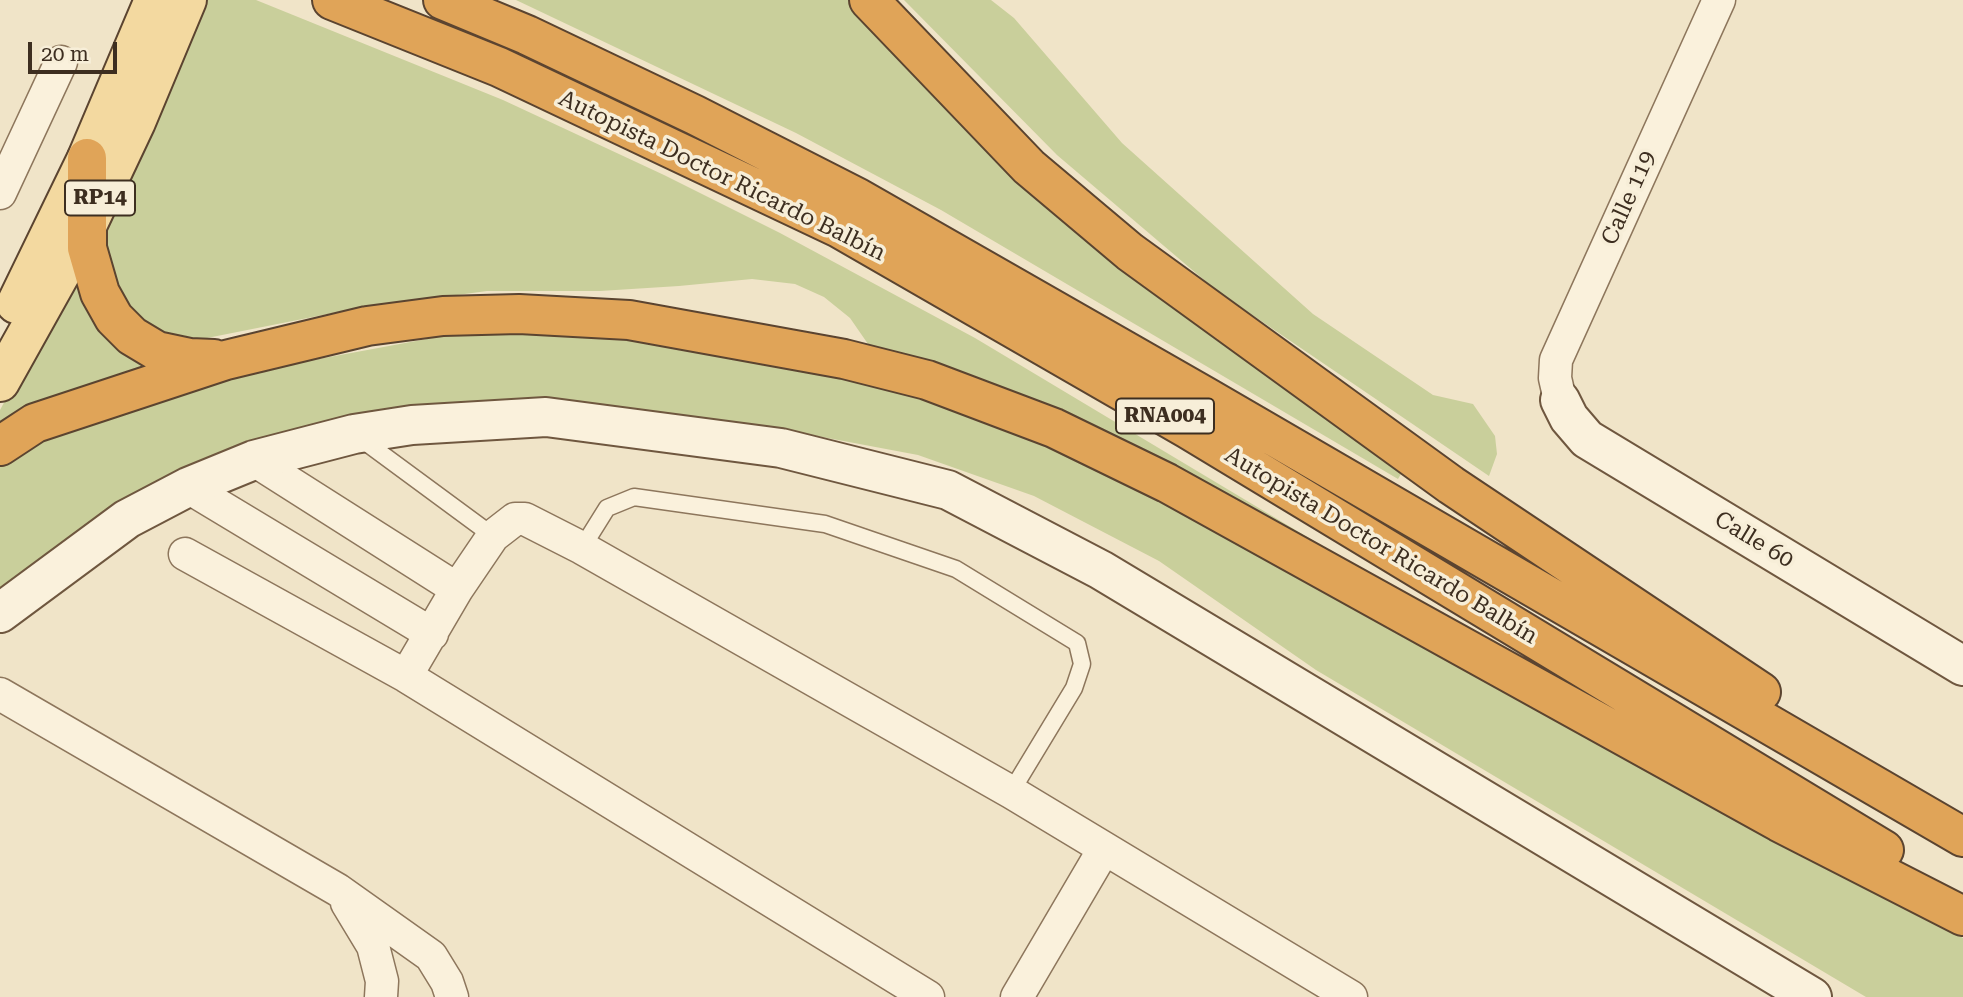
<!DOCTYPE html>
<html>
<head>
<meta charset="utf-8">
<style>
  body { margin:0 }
  #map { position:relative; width:1963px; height:997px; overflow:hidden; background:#f0e4c8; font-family:"Roboto Serif",serif }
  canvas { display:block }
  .scale { position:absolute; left:28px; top:42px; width:89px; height:32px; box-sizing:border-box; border:4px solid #3d2e20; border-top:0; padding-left:9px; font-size:21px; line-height:24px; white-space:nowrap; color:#3d2e20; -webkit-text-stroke:5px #f7eed8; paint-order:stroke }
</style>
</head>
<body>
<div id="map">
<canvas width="1963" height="997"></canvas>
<div class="scale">20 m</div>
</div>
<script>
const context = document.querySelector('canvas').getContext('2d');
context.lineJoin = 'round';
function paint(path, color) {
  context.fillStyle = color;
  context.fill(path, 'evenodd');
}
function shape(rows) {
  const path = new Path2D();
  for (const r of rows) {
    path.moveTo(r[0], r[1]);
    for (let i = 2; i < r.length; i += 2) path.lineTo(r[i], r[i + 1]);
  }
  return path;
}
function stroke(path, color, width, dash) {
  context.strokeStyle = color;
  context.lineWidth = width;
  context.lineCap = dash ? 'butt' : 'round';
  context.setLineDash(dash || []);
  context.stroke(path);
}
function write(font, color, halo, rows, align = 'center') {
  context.font = font + ' "Roboto Serif",serif';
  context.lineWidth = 7;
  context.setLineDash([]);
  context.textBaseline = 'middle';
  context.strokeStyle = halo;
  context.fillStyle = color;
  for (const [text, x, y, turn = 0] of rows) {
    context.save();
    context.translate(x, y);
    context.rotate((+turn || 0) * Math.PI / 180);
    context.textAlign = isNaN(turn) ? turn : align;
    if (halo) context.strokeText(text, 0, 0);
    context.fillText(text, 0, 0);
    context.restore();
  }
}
const green = shape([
  [207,0,256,0,503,100,664,175,780,233,975,338,1344,559,1343,563,924,367,868,344,850,318,824,297,795,284,752,279,679,286,600,291,487,291,353,309,202,339,168,337,121,308,103,253,108,210],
  [516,0,850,0,1145,284,1203,329,1404,469,1398,479,941,210,796,133],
  [904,0,991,0,1014,18,1122,143,1313,314,1433,395,1473,404,1495,436,1497,454,1489,476,1217,291,1057,155],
  [74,273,82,303,93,323,110,341,151,369,0,425,0,410],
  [542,332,661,342,882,384,1056,443,1703,800,1963,938,1963,997,1866,997,1316,670,1159,561,1034,496,918,455,785,430,643,410,535,402,402,410,0,591,0,464,40,437,195,388,297,363,443,336]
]);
const lane = shape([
  [360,438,493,536],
  [582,548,607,508,634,497,825,524,956,569,1077,643,1082,664,1074,688,1011,792]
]);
const street = shape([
  [0,193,61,62],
  [1560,400,1555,378,1556,360,1719,0],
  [254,460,457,589],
  [188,487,432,634],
  [185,554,406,676,928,997],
  [406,676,457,589,493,536,515,519,525,519,582,548,1011,792,1351,997],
  [0,694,338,890,431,956,447,982,452,997],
  [347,903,373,946,382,981,381,997],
  [1017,997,1104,849]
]);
const secondary = shape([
  [1560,400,1569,418,1587,439,1963,666],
  [0,613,127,519,188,487,254,460,354,434,412,425,546,417,781,448,948,490,1101,570,1812,997]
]);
const primary = shape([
  [16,304,87,158,154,0],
  [0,382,86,228,136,122,187,0]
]);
const highway = shape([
  [332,0,499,67,839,228,1188,429,1884,850],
  [443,0,527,35,695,115,858,198,1206,397,1963,837],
  [869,0,1029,167,1130,252,1451,485,1761,692],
  [87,158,87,248,100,293,114,318,132,336,157,351,190,358,214,359],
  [0,446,35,423,226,360,367,326,443,316,519,314,629,320,844,359,927,380,1054,428,1167,483,1779,822,1963,916]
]);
const shields = [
  [100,198,70],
  [1165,416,98]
];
const shieldNames = [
  ["RP14",100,198],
  ["RNA004",1165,416]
];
const streetNames = [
  ["Autopista Doctor Ricardo Balbín",722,176,26],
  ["Calle 119",1629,198,-66],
  ["Calle 60",1754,540,31],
  ["Autopista Doctor Ricardo Balbín",1381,546,31]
];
paint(green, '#c9cf9b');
stroke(lane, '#8d765c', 19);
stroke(street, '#8d765c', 35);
stroke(secondary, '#6f573f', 42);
stroke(primary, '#5b4430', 42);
stroke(highway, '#5b4430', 42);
stroke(lane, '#faf1dc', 16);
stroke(street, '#faf1dc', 32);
stroke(secondary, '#faf1dc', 38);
stroke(primary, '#f3d9a0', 38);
stroke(highway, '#e0a458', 38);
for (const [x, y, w] of shields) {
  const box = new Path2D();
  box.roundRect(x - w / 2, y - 17.5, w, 35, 5);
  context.fillStyle = '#f7eed8';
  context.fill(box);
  stroke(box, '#3d2e20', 2);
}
write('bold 21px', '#3d2e20', null, shieldNames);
write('23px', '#3d2e20', '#f7eed8', streetNames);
</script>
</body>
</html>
